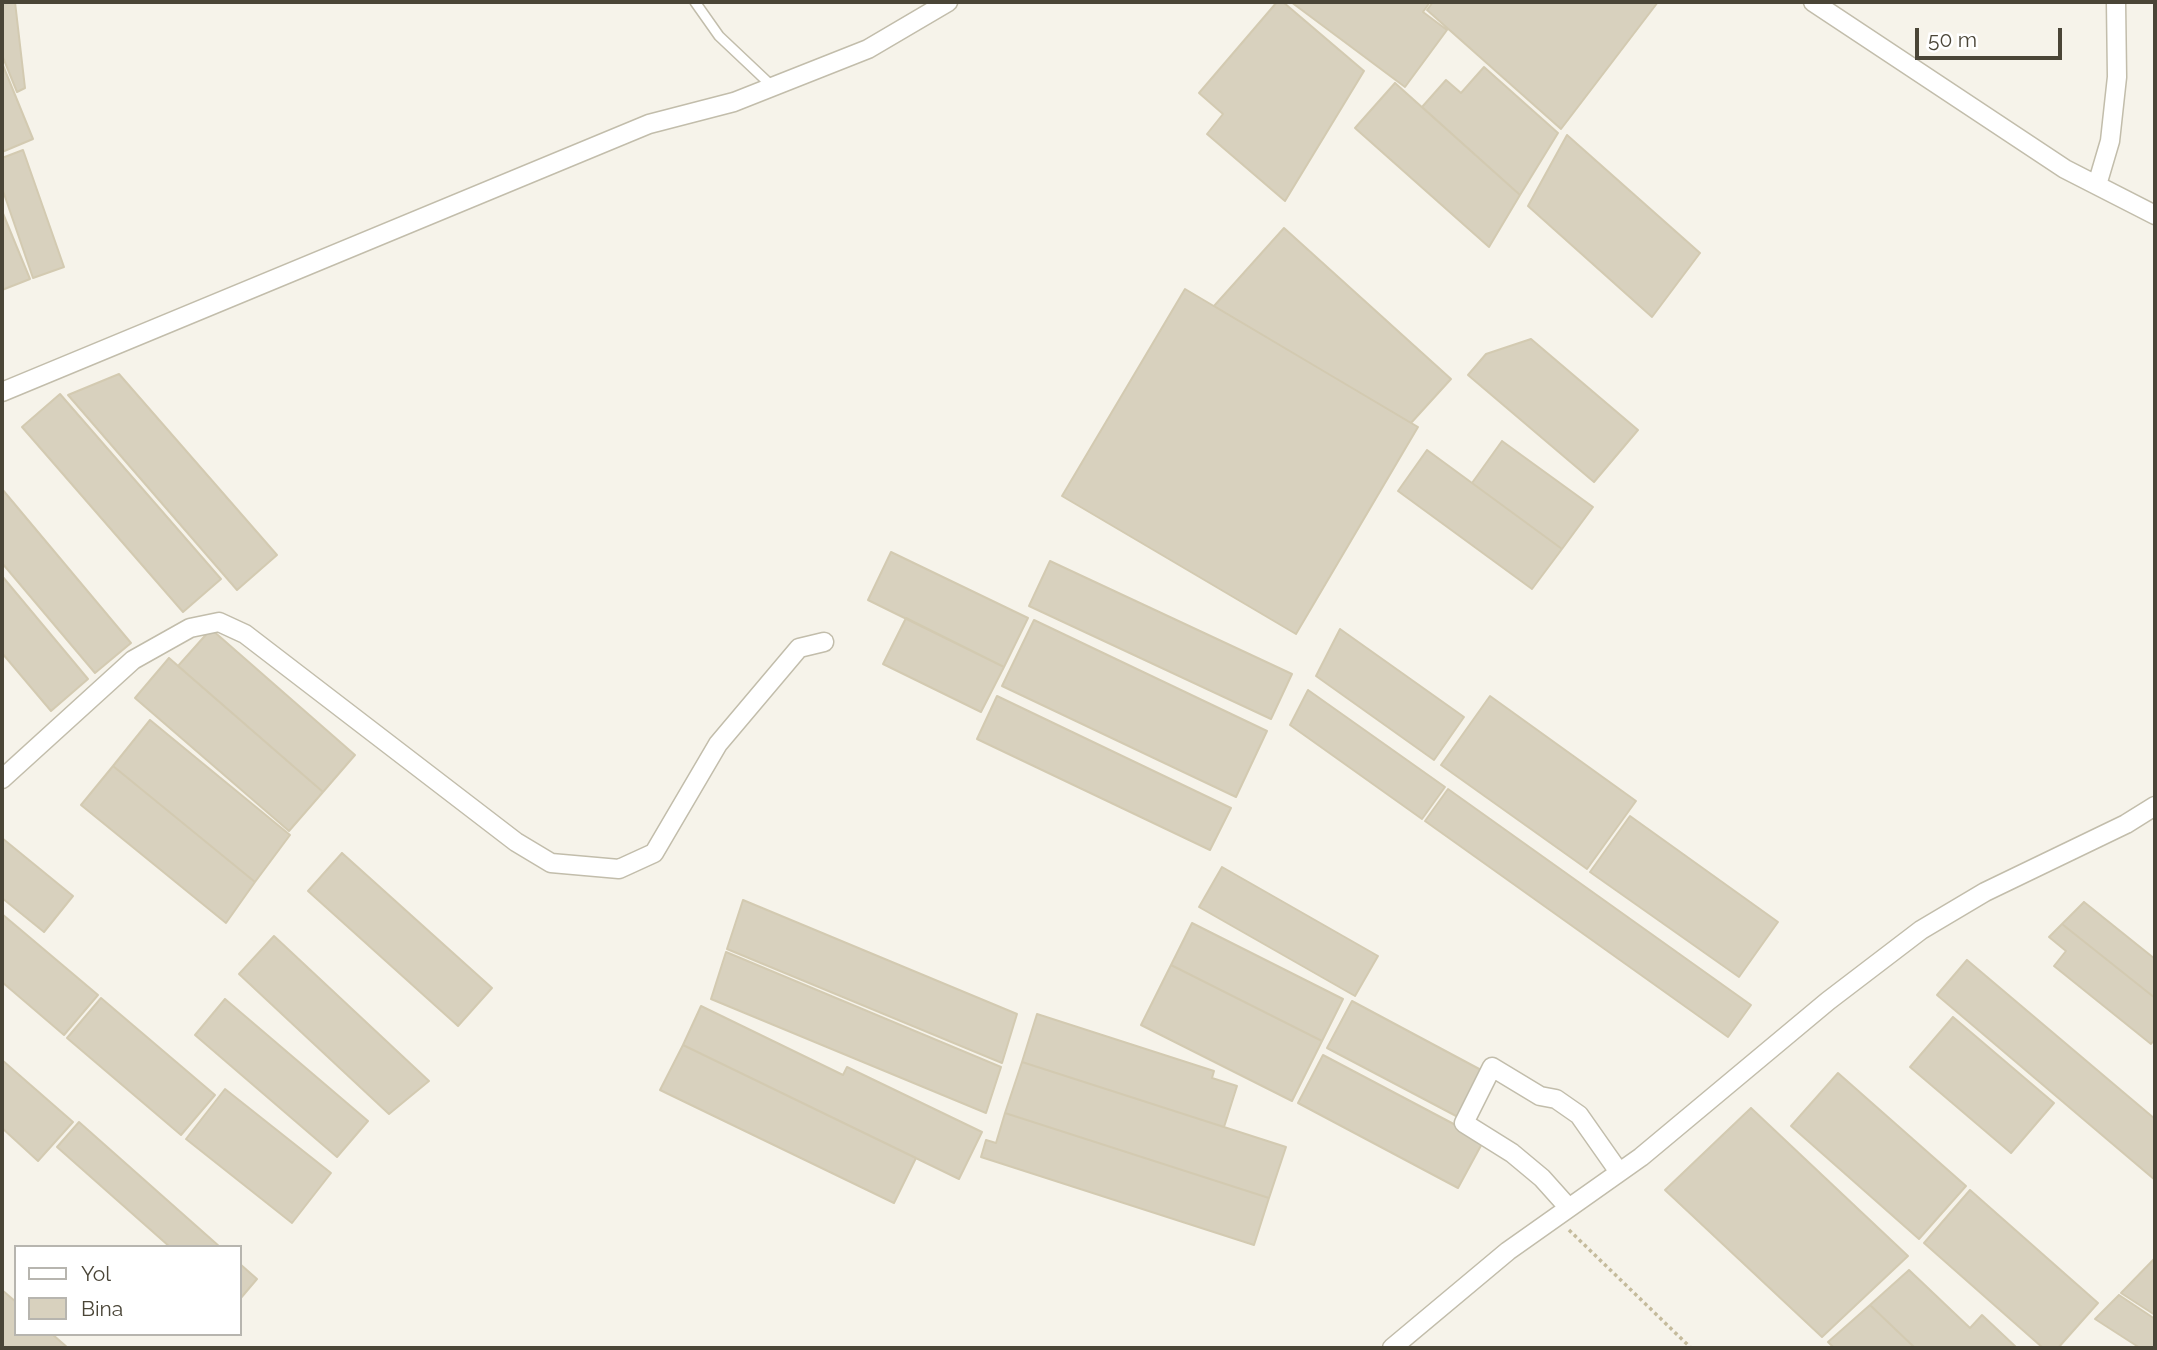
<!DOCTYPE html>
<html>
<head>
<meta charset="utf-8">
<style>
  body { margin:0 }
  #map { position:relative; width:2157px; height:1350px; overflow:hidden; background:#f6f3ea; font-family:Raleway,sans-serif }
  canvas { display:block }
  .frame { position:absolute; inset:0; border:4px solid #4a4537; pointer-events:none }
  .legend { position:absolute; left:14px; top:1245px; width:228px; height:91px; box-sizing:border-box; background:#fff; border:2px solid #b7b5af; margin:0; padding:9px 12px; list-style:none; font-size:21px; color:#4a4537 }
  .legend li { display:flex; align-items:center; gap:14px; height:35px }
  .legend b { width:35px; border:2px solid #b7b5af }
  .scale { position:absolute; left:1915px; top:28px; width:147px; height:32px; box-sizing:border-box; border:4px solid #4a4537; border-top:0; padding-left:9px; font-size:21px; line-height:24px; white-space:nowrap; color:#4a4537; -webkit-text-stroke:5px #fff; paint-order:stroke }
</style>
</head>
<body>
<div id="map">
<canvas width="2157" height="1350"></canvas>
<div class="frame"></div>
<ul class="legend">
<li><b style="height:9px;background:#fff"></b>Yol</li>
<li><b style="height:19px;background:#d8d1be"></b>Bina</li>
</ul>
<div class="scale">50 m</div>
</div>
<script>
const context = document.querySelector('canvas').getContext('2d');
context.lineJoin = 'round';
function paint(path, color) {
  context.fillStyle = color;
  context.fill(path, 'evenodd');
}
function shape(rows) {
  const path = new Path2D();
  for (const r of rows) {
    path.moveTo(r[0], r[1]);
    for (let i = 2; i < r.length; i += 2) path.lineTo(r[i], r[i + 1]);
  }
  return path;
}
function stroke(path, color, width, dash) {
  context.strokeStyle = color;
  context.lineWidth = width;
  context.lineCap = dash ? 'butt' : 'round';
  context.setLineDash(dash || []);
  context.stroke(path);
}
const building = shape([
  [2,2,15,2,25,88,17,92,2,55,2,2],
  [1277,2,1283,2,1364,71,1285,201,1207,134,1223,114,1199,93,1277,2],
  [1291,2,1430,2,1423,12,1447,30,1405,87,1291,2],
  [1433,2,1658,2,1561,129,1427,10,1433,2],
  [2,63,33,139,2,152,2,63],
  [1484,67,1558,133,1520,195,1422,107,1446,80,1461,93,1484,67],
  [1395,83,1520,195,1489,247,1355,128,1395,83],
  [1567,135,1700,253,1652,317,1528,206,1567,135],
  [23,150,64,267,33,278,2,188,2,158,23,150],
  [2,211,30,279,2,290,2,211],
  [1284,228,1451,379,1411,423,1214,306,1284,228],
  [1185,289,1418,427,1296,634,1062,496,1185,289],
  [1531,339,1638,430,1594,482,1468,375,1486,354,1531,339],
  [119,374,277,555,237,590,68,395,119,374],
  [60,394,221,579,183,612,22,427,60,394],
  [1502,441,1593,507,1562,549,1472,483,1502,441],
  [1427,450,1562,549,1532,589,1398,491,1427,450],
  [2,489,131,643,95,673,2,563,2,489],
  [891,552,1028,618,1004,667,868,600,891,552],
  [1050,561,1292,674,1271,719,1029,606,1050,561],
  [2,576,88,679,51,711,2,653,2,576],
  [906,618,1004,667,981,712,883,664,906,618],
  [1034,620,1267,731,1236,797,1002,686,1034,620],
  [211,629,355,755,323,792,178,666,211,629],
  [1340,629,1464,717,1434,760,1316,676,1340,629],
  [169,658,323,792,289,831,135,698,169,658],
  [1308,690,1445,787,1422,819,1290,725,1308,690],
  [997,696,1231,808,1210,850,977,739,997,696],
  [1490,696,1636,801,1587,869,1441,765,1490,696],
  [150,720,290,835,255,882,113,766,150,720],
  [113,766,255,882,226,923,81,805,113,766],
  [1448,789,1751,1005,1728,1037,1425,821,1448,789],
  [1630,816,1778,922,1739,977,1590,872,1630,816],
  [2,838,73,896,44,932,2,898,2,838],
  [342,853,492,988,458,1026,308,891,342,853],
  [1222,867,1378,956,1355,996,1199,907,1222,867],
  [743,900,1017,1014,1002,1063,727,949,743,900],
  [2084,902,2155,959,2155,998,2062,924,2084,902],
  [2,914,98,995,64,1035,2,982,2,914],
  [1192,923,1343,999,1322,1041,1171,965,1192,923],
  [2062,924,2155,998,2155,1039,2151,1044,2054,966,2066,951,2049,937,2062,924],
  [274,936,429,1081,389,1114,239,974,274,936],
  [726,952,1001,1067,986,1113,711,999,726,952],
  [1967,960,2155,1119,2155,1180,1937,995,1967,960],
  [1171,965,1322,1041,1292,1101,1141,1025,1171,965],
  [101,998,215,1095,181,1135,67,1038,101,998],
  [225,999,368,1121,337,1157,195,1035,225,999],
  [1352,1001,1483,1071,1458,1117,1327,1048,1352,1001],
  [701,1006,843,1075,847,1067,982,1132,959,1179,683,1045,701,1006],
  [1037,1014,1214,1071,1212,1078,1237,1086,1224,1127,1022,1062,1037,1014],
  [1953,1017,2054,1103,2011,1153,1910,1067,1953,1017],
  [683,1045,916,1158,894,1203,660,1090,683,1045],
  [1323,1055,1484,1140,1458,1188,1298,1103,1323,1055],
  [2,1060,73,1122,38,1161,2,1128,2,1060],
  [1022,1062,1286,1147,1269,1198,1005,1113,1022,1062],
  [1838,1073,1966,1186,1919,1239,1791,1126,1838,1073],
  [225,1089,331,1173,292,1223,186,1139,225,1089],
  [1751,1108,1908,1256,1822,1337,1665,1190,1751,1108],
  [1005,1113,1269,1198,1254,1245,981,1157,986,1140,996,1143,1005,1113],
  [79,1122,220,1247,170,1247,57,1147,79,1122],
  [1970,1190,2098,1303,2058,1348,2043,1348,1924,1243,1970,1190],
  [2155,1258,2155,1315,2121,1293,2155,1258],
  [240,1264,257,1279,240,1299,240,1264],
  [1909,1270,1970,1328,1982,1315,2017,1348,1915,1348,1870,1305,1909,1270],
  [2,1290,16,1302,16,1334,52,1334,68,1348,2,1348,2,1290],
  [2119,1295,2155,1319,2155,1348,2140,1348,2095,1319,2119,1295],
  [1870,1305,1915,1348,1834,1348,1828,1342,1870,1305]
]);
const path = shape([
  [1569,1230,1691,1348]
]);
const service = shape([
  [695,2,719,36,773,87]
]);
const minor = shape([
  [1813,2,2065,169,2155,215],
  [2097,185,2110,141,2117,77,2116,2],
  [2,392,649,124,734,102,868,49,948,2],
  [2,779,133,660,190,628,219,622,245,634,516,842,551,863,619,869,654,853,718,744,799,648,824,642],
  [1568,1207,1542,1178,1512,1153,1464,1123,1492,1067,1540,1096,1556,1099,1579,1115,1619,1172],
  [1392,1348,1508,1251,1641,1157,1828,1001,1921,930,1985,892,2126,824,2155,806]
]);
paint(building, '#d8d1be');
stroke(building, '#d3cab1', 2);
stroke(service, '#c2bdab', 12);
stroke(minor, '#c2bdab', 21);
stroke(path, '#c5bb9c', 3.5, [3.5, 3.5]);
stroke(service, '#fff', 9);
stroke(minor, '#fff', 18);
</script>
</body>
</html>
